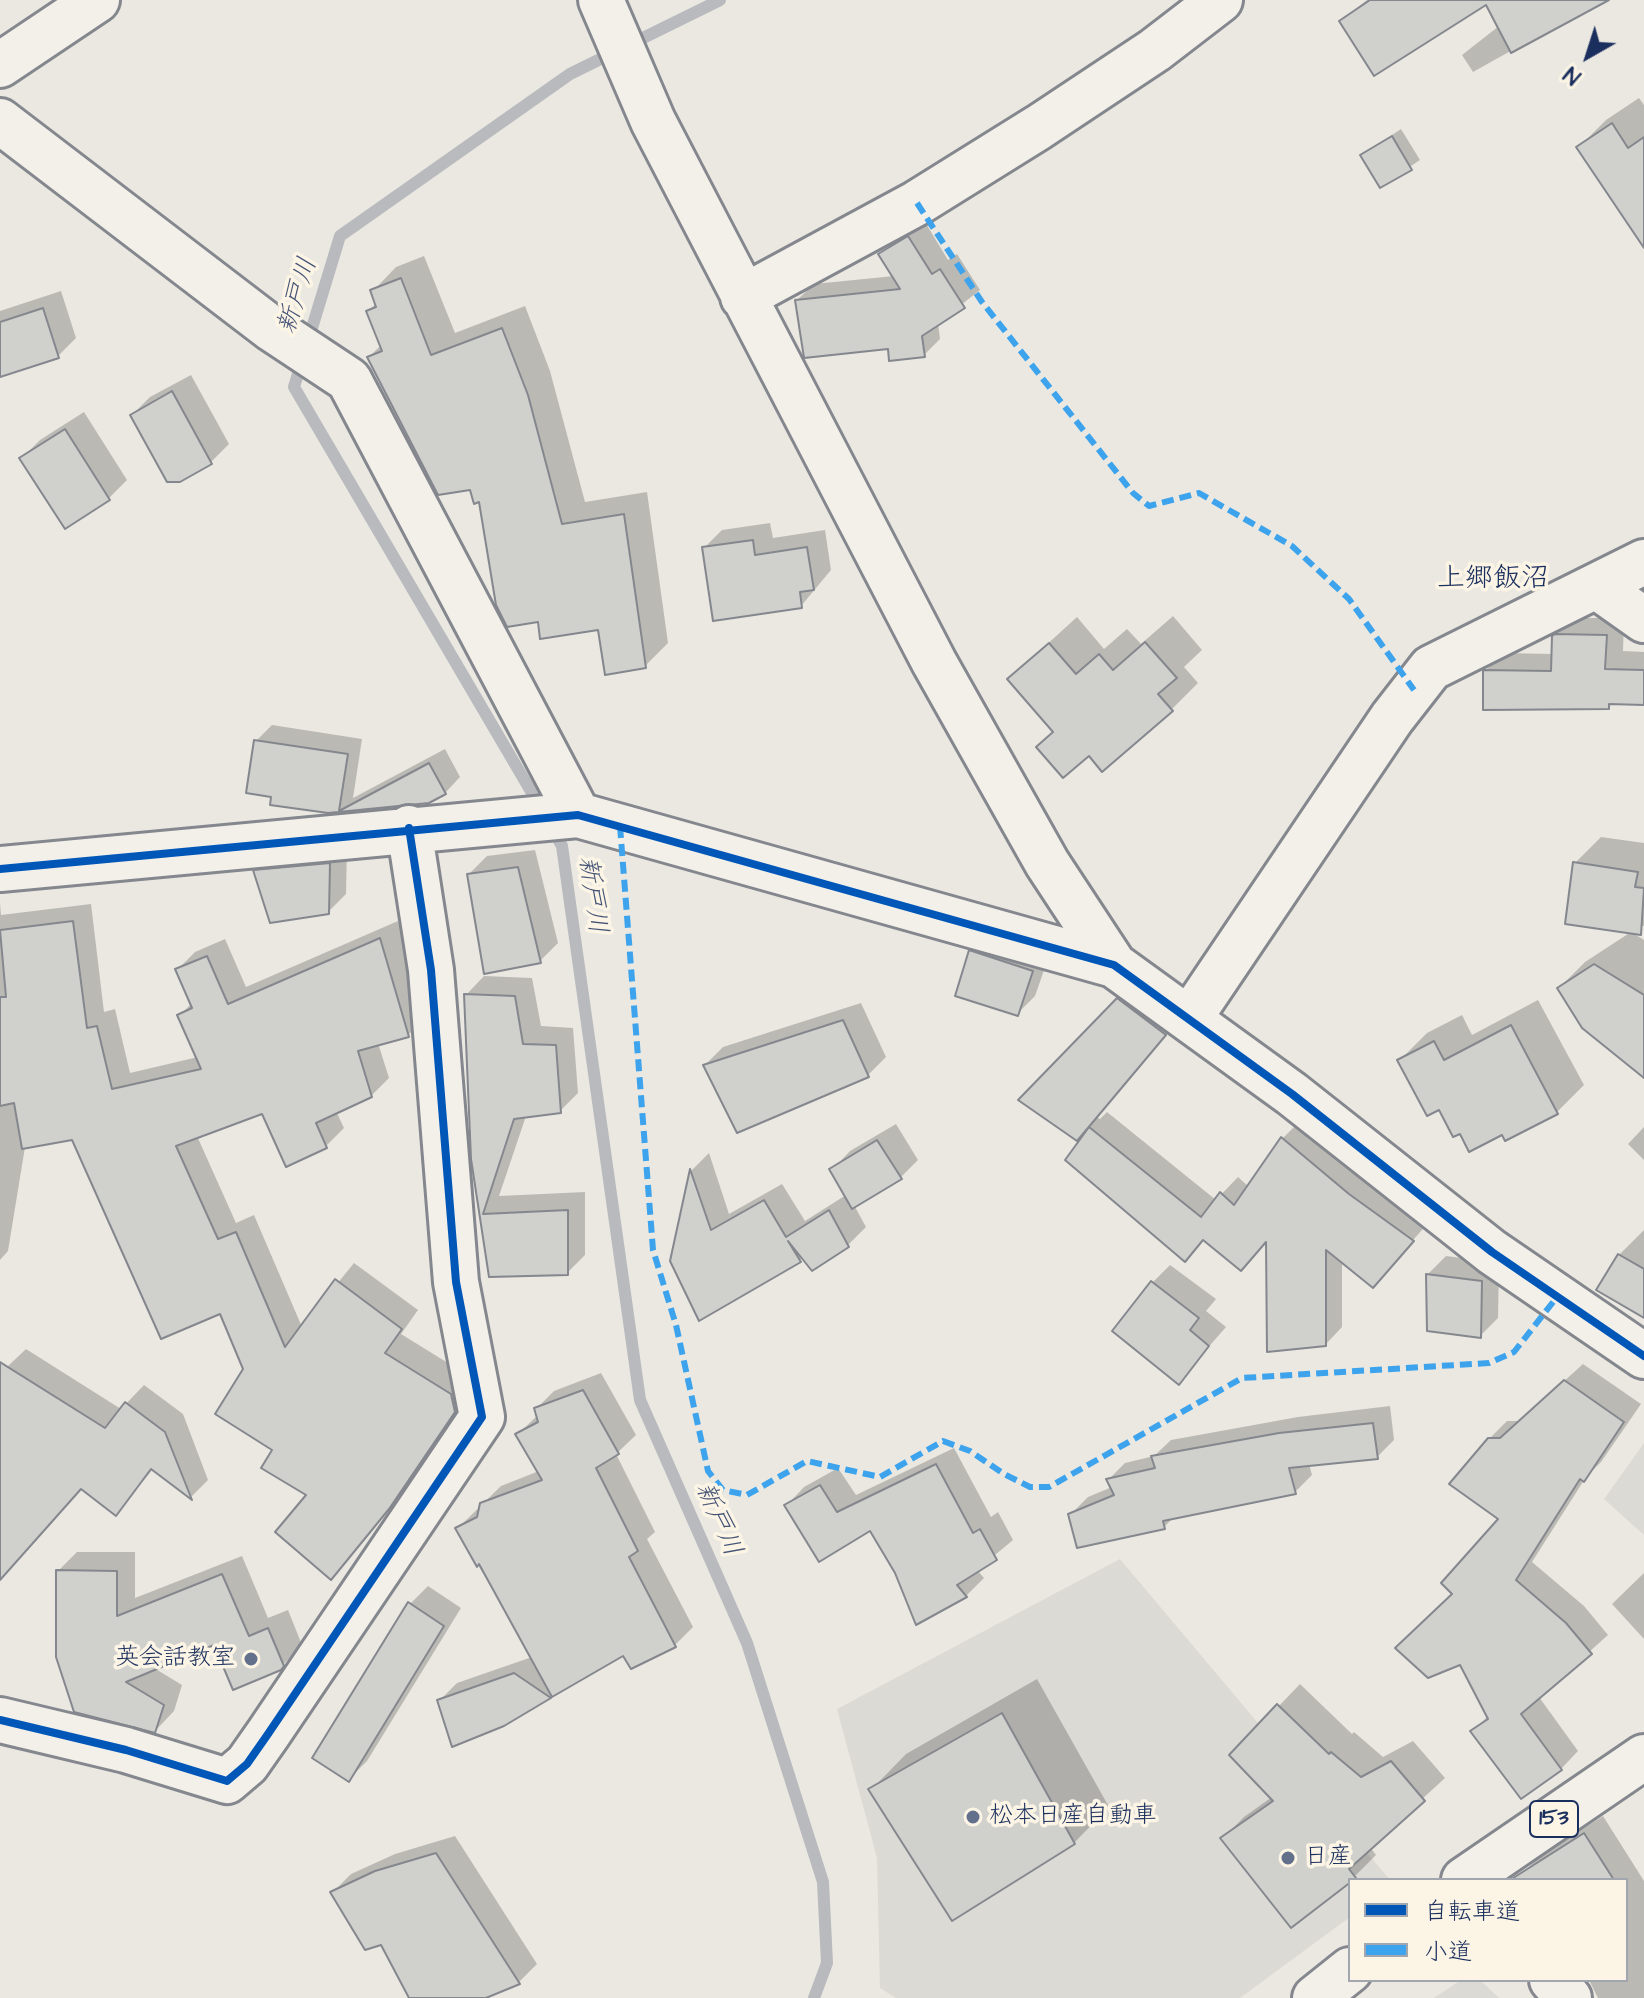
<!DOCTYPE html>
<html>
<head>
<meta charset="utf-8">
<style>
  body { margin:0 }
  #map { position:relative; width:1644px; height:1998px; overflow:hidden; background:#eae8e1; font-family:"Architects Daughter","Klee One",sans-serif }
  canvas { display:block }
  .legend { position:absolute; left:1348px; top:1878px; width:280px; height:104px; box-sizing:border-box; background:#fcf5e5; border:2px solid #a2a6af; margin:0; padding:10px 14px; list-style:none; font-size:24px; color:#1b2f5e }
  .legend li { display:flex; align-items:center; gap:16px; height:40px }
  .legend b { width:40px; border:2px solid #a2a6af }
  .north { position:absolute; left:1548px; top:16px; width:80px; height:80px; -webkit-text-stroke:6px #fcf5e5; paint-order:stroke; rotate:219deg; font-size:22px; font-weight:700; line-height:32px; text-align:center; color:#1b2f5e }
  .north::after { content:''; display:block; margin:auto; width:28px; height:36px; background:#1b2f5e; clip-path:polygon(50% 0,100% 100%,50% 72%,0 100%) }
</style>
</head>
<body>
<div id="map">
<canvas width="1644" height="1998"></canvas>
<ul class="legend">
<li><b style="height:10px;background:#0057b8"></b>自転車道</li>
<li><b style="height:10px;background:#3da3ed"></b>小道</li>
</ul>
<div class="north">N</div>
</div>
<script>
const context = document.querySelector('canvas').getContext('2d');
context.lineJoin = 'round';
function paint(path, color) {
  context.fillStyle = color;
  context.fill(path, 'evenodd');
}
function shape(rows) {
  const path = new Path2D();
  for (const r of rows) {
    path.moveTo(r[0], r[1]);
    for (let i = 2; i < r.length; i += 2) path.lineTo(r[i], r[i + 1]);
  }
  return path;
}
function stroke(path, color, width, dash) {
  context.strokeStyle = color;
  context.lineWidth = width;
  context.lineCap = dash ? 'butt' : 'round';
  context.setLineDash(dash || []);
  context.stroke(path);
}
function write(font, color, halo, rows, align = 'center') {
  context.font = font + ' "Architects Daughter","Klee One",sans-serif';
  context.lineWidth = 7;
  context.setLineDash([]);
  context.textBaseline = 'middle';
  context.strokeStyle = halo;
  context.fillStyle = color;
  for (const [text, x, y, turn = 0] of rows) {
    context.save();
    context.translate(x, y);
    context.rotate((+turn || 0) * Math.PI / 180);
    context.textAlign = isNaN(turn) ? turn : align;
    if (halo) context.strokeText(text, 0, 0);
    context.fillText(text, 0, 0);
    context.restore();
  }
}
const built = shape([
  [1644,1443,1644,1535,1604,1499],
  [1120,1559,1390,1880,1350,1880,1350,1917,1240,1998,896,1998,880,1988,877,1858,837,1709],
  [1461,1980,1480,1980,1499,1998,1434,1998]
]);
const shadow = shape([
  [1367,0,1602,0,1473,72,1462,55,1499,26,1486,2,1341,21],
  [1639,98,1644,105,1644,240,1579,147,1606,120],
  [1401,129,1420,160,1381,186,1362,155],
  [925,222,948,260,957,254,980,290,938,323,940,339,924,355,890,347,797,300,814,284,894,276,881,254,897,238],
  [424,256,455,333,525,306,550,371,585,502,647,492,668,643,645,666,600,628,539,620,481,500,369,357,381,345,368,312,377,302,373,291,396,267],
  [61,291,76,338,58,356,0,375,0,311],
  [191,375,229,444,211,462,179,480,132,415,150,397],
  [84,412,127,480,109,498,65,526,22,458,40,440],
  [770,523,773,538,825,530,831,570,801,606,704,548,722,530],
  [1173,616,1202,650,1184,667,1198,683,1171,710,1089,753,1055,731,1009,679,1077,617,1104,649,1127,629,1141,644],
  [1572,618,1624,618,1623,651,1644,652,1644,704,1485,707,1485,671,1503,653,1553,654,1554,637],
  [272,725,362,739,353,798,445,749,460,777,445,793,428,801,328,811,256,741],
  [1601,837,1644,843,1644,926,1568,915,1575,863],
  [347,846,346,894,328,912,255,871,273,853],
  [535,850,558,943,540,961,469,874,487,856],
  [0,903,1,915,91,904,104,1012,115,1009,130,1073,198,1057,180,1015,192,1003,177,970,195,952,225,939,246,987,398,921,426,1017,408,1035,378,1043,389,1078,371,1096,336,1111,344,1128,326,1146,287,1164,263,1111,197,1136,236,1223,254,1215,302,1327,354,1263,418,1310,401,1334,469,1376,472,1392,407,1489,331,1577,309,1495,275,1449,221,1312,73,1138,25,1147,8,1251,0,1260],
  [1631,932,1644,940,1644,1066,1559,988,1585,962],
  [989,934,1050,953,1035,996,1017,1014,971,952],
  [484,976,532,978,541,1026,573,1028,578,1093,560,1111,526,1116,499,1196,585,1192,585,1255,567,1273,491,1275,473,1159,466,995],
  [1133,984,1180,1019,1097,1117,1100,1119,1107,1112,1216,1200,1238,1177,1249,1187,1283,1138,1299,1122,1428,1223,1373,1286,1342,1260,1342,1327,1326,1344,1268,1240,1204,1239,1185,1259,1068,1160,1091,1127,1021,1100],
  [1538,1000,1584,1085,1557,1112,1503,1132,1461,1131,1400,1060,1427,1033,1462,1015,1472,1035],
  [861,1003,886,1057,868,1075,705,1065,723,1047],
  [896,1124,918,1160,900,1178,854,1205,866,1227,848,1245,804,1257,699,1318,672,1261,692,1170,709,1153,729,1214,782,1184,805,1221,846,1195,832,1170,850,1151],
  [1644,1127,1644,1160,1628,1144],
  [1644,1230,1644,1311,1619,1255],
  [1446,1256,1499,1263,1498,1318,1480,1336,1428,1274],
  [1170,1265,1216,1299,1206,1311,1226,1327,1178,1382,1152,1283],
  [26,1349,121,1409,144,1385,183,1414,208,1480,191,1497,154,1468,116,1513,82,1487,0,1547,0,1364,7,1367],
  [1583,1364,1641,1404,1601,1462,1586,1477,1532,1562,1584,1606,1608,1635,1539,1697,1578,1751,1561,1769,1473,1731,1488,1716,1455,1593,1501,1518,1489,1439,1507,1421,1520,1421],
  [601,1373,636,1435,616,1454,655,1532,647,1539,693,1627,675,1645,624,1653,503,1724,439,1701,457,1683,532,1657,457,1529,501,1486,539,1471,518,1434,538,1415,536,1409,554,1391],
  [1390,1406,1394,1440,1377,1457,1309,1464,1312,1475,1295,1492,1174,1517,1164,1527,1070,1515,1088,1497,1112,1487,1108,1480,1125,1463,1154,1456,1171,1440,1298,1417],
  [954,1448,991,1517,998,1512,1013,1540,977,1570,984,1578,966,1596,917,1623,897,1572,871,1528,787,1505,804,1487,838,1468,856,1495],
  [77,1552,135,1552,135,1598,242,1556,268,1618,288,1610,302,1645,280,1668,216,1643,154,1668,182,1685,174,1711,155,1731,58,1571],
  [1644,1573,1644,1639,1612,1604],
  [428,1586,461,1608,367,1761,349,1779,410,1604],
  [1037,1679,1109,1807,1074,1843,871,1790,906,1754],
  [1300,1684,1352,1734,1354,1732,1383,1757,1413,1741,1445,1778,1370,1847,1376,1855,1355,1876,1291,1925,1223,1838,1244,1817,1272,1797,1232,1755],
  [1603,1816,1644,1881,1644,1998,1598,1998,1589,1980,1626,1980,1626,1880,1525,1880,1522,1874,1540,1856],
  [455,1836,537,1964,519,1982,481,1998,411,1998,382,1943,333,1892,351,1874,395,1854]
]);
const stream = shape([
  [542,810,294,387,340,236,570,74,720,0],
  [551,826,562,846,640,1400,747,1643,823,1882,827,1963,814,1998]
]);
const building = shape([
  [1370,0,1609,0,1511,53,1486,5,1374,76,1339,21,1370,0],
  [1612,123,1628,148,1644,137,1644,248,1576,147,1612,123],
  [1392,136,1412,170,1380,188,1360,155,1392,136],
  [908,236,932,274,940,269,965,308,922,336,925,357,889,361,888,349,804,358,795,300,900,289,878,254,908,236],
  [401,278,431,355,502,328,528,395,562,524,624,514,646,668,605,675,598,630,540,639,538,622,507,627,496,605,479,502,474,504,470,490,438,495,367,357,382,351,366,311,376,307,370,290,401,278],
  [43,308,59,358,0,377,0,322,43,308],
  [172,391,212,464,180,482,167,482,130,415,172,391],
  [65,429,110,500,65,529,19,458,65,429],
  [753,540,755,555,807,547,814,590,800,592,802,608,713,621,702,547,753,540],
  [1555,634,1607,635,1605,669,1644,670,1644,705,1609,704,1609,709,1483,710,1483,670,1551,671,1552,636,1555,634],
  [1145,642,1177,678,1158,694,1173,711,1102,772,1089,756,1063,778,1036,747,1053,732,1007,679,1049,643,1076,674,1099,654,1113,670,1145,642],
  [254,740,348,754,339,811,429,763,446,794,429,803,328,813,270,805,271,797,246,793,254,740],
  [1573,862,1638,872,1635,887,1644,888,1641,935,1565,924,1573,862],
  [330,863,329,914,270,923,253,870,330,863],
  [518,867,541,963,484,974,467,874,518,867],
  [73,921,87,1028,97,1026,112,1089,201,1069,177,1015,192,1008,175,969,207,956,228,1004,380,938,409,1037,358,1051,372,1097,316,1123,327,1148,286,1167,262,1114,176,1146,218,1239,236,1232,285,1347,335,1279,402,1329,385,1353,451,1394,455,1412,389,1509,331,1580,275,1532,306,1495,261,1468,272,1450,215,1414,243,1369,220,1314,161,1339,72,1140,22,1149,14,1103,0,1106,0,997,6,997,0,930,73,921],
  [969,950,1033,971,1018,1016,955,996,969,950],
  [1594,964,1644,995,1644,1078,1582,1028,1557,988,1594,964],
  [464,994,515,996,523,1044,556,1045,561,1113,514,1119,483,1214,568,1210,568,1275,489,1277,471,1159,464,994],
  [1117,998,1166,1035,1077,1141,1018,1100,1117,998],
  [843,1020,869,1077,737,1133,703,1065,843,1020],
  [1511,1025,1558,1114,1505,1141,1502,1135,1469,1152,1460,1134,1453,1137,1439,1110,1427,1116,1397,1060,1434,1041,1444,1060,1511,1025],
  [1089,1127,1201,1217,1220,1192,1234,1205,1281,1137,1349,1194,1414,1241,1373,1288,1326,1250,1326,1346,1267,1352,1266,1242,1241,1271,1203,1240,1185,1262,1065,1160,1089,1127],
  [877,1140,902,1179,852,1209,829,1169,877,1140],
  [690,1169,711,1230,764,1200,786,1237,829,1210,849,1247,812,1271,788,1241,801,1262,699,1321,670,1261,690,1169],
  [1618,1254,1644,1269,1644,1318,1596,1290,1618,1254],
  [1426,1274,1482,1281,1481,1338,1427,1331,1426,1274],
  [1151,1281,1199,1318,1190,1330,1209,1346,1179,1385,1112,1331,1151,1281],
  [0,1362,105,1428,125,1402,165,1432,192,1500,151,1469,116,1516,81,1489,0,1580,0,1362],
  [1564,1380,1624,1422,1584,1482,1580,1479,1516,1580,1566,1623,1592,1654,1521,1714,1562,1770,1521,1799,1470,1731,1488,1719,1460,1665,1428,1678,1395,1648,1452,1594,1441,1583,1498,1519,1449,1484,1488,1438,1500,1438,1564,1380],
  [583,1390,619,1454,596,1468,638,1551,629,1557,676,1647,631,1669,623,1656,552,1697,479,1564,477,1567,455,1528,477,1517,480,1503,542,1480,515,1434,538,1422,534,1408,583,1390],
  [1373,1423,1378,1459,1289,1468,1296,1494,1163,1521,1165,1529,1077,1548,1068,1514,1114,1495,1106,1479,1155,1468,1151,1456,1279,1433,1373,1423],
  [936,1464,973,1533,980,1529,997,1560,957,1585,967,1597,916,1625,895,1573,870,1531,819,1562,784,1505,820,1485,837,1512,936,1464],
  [56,1570,117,1571,117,1616,222,1574,249,1636,268,1628,284,1666,281,1670,233,1690,214,1645,126,1682,164,1705,155,1733,74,1712,56,1657,56,1570],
  [408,1602,444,1626,349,1782,312,1758,408,1602],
  [514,1673,551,1698,504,1726,452,1747,437,1700,514,1673],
  [1277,1704,1329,1754,1331,1752,1361,1777,1391,1761,1425,1801,1349,1869,1356,1878,1291,1928,1220,1838,1273,1801,1229,1755,1277,1704],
  [1002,1713,1075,1844,952,1921,868,1789,1002,1713],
  [1584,1833,1614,1880,1510,1880,1584,1833],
  [436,1853,520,1984,486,1998,409,1998,381,1945,365,1950,330,1892,375,1871,436,1853]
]);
const minor = shape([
  [601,0,653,121,934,662,1047,863,1114,965],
  [0,65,97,0],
  [0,121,272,329,349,380,578,815],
  [743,297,917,203,1039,127,1155,50,1220,0],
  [1596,586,1644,620],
  [0,869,578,815,1114,965,1292,1094,1492,1252,1644,1356],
  [1189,1019,1392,718,1431,668,1644,562],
  [0,1720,126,1750,227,1781,247,1764,268,1734,482,1417,456,1282,431,970,409,828],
  [1552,1980,1569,1998]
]);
const highway = shape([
  [1464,1880,1644,1757],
  [1315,1998,1350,1970]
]);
const quiet = shape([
  [917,203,982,302,1133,493,1149,506,1199,493,1292,546,1349,599,1414,690],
  [620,826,653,1250,676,1325,708,1471,723,1490,747,1495,807,1461,880,1477,943,1441,970,1451,1004,1474,1030,1487,1049,1487,1242,1378,1489,1363,1514,1352,1557,1297]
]);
const cycleway = shape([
  [0,869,578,815,1114,965,1292,1094,1492,1252,1644,1356],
  [0,1720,126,1750,227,1781,247,1764,268,1734,482,1417,456,1282,431,970,409,828]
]);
const markers = [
  [251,1659,8,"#63708c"],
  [973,1817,8,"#63708c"],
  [1288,1858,8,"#63708c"]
];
const shields = [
  [1554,1819,48]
];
const shieldNames = [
  ["153",1554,1819]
];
const poiNames = [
  ["英会話教室",235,1659,"right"],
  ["松本日産自動車",989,1817],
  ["日産",1304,1858]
];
const waterNames = [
  ["新戸川",299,296,-73],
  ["新戸川",591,895,82],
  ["新戸川",717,1520,66]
];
const quarterNames = [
  ["上郷飯沼",1493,580]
];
paint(built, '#dbdad5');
paint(shadow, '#0003');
stroke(stream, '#b8babe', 12);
paint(building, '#d0d0cd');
stroke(building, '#84878d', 2);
stroke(minor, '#84878d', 50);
stroke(highway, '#84878d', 50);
stroke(minor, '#f3f0ea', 44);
stroke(highway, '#f3f0ea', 44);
stroke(quiet, '#3da3ed', 6, [12, 6]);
stroke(cycleway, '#0057b8', 8);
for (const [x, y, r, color] of markers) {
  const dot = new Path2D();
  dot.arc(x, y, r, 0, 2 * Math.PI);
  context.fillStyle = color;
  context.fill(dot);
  stroke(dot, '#fcf5e5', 3);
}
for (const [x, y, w] of shields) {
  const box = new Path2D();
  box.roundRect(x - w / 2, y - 18, w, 36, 6);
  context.fillStyle = '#fcf5e5';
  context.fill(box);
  stroke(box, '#1b2f5e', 2);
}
write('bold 22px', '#1b2f5e', null, shieldNames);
write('24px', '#1b2f5e', '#fcf5e5', poiNames, 'left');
write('italic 26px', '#445376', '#fcf5e5', waterNames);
write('28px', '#1b2f5e', '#fcf5e5', quarterNames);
</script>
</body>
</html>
